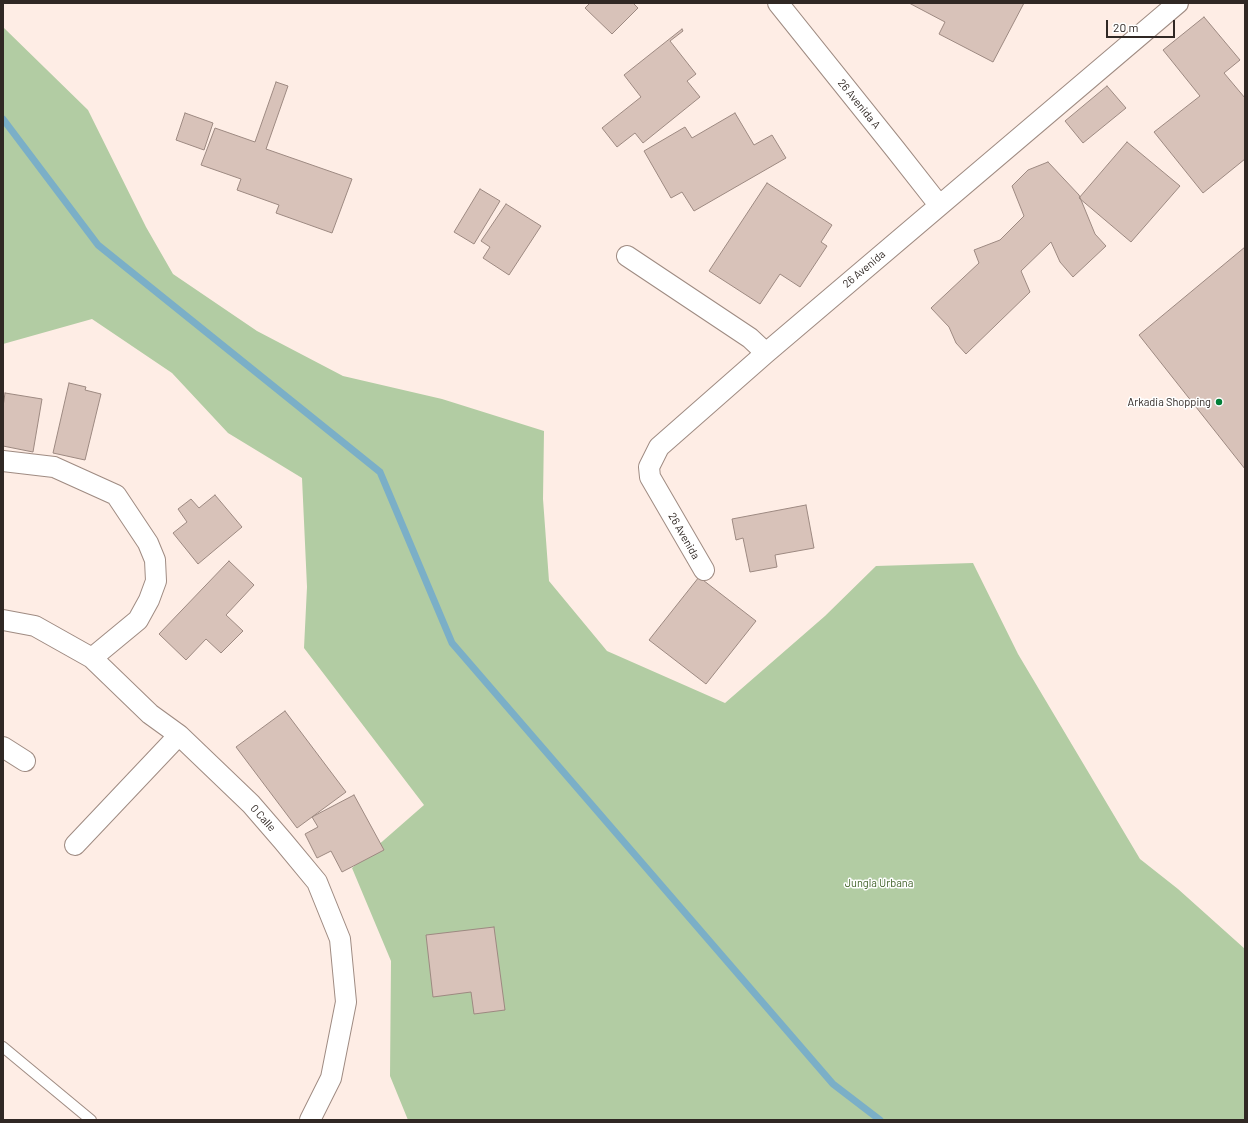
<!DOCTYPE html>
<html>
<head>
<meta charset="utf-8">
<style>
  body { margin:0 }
  #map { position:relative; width:1248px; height:1123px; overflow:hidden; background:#feede5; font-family:Barlow,sans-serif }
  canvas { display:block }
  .frame { position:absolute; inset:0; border:4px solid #302824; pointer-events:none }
  .scale { position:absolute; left:1106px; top:20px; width:69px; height:18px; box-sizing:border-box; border:2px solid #302824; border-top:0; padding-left:5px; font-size:12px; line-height:14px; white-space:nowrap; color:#302824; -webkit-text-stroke:3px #fff; paint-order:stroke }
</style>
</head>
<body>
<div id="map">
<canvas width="1248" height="1123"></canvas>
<div class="frame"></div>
<div class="scale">20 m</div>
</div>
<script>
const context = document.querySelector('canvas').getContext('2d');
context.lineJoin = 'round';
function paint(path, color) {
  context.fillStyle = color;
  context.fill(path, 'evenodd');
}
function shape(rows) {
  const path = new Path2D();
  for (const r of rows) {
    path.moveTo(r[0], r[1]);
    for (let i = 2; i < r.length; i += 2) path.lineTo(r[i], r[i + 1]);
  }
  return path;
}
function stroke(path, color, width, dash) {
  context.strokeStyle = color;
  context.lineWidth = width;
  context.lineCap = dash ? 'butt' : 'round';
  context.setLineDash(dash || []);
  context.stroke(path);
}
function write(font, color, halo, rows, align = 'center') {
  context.font = font + ' Barlow,sans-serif';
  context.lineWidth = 3;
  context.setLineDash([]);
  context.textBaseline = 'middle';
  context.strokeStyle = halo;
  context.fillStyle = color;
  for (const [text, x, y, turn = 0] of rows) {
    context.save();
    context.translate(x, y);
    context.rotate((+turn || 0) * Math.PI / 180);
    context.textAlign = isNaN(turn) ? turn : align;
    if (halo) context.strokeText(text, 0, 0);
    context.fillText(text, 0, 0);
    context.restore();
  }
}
const green = shape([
  [3,27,88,110,146,227,173,274,257,331,343,376,442,399,544,431,543,499,549,581,607,651,725,703,825,616,876,566,973,563,1018,654,1140,859,1178,889,1245,949,1245,1120,408,1120,390,1076,391,961,352,868,424,805,304,648,307,587,302,478,228,433,172,373,92,319,3,344]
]);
const stream = shape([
  [3,119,98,245,380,472,452,643,833,1084,880,1120]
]);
const building = shape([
  [590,3,633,3,638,8,612,34,585,8,590,3],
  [909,3,1024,3,993,62,939,34,945,22,909,3],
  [1204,17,1240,60,1224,73,1245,98,1245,159,1203,193,1154,132,1200,96,1163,50,1204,17],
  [682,29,683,31,670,41,696,74,687,81,700,97,643,143,635,133,617,147,602,128,641,97,624,75,682,29],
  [276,82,288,86,266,149,352,179,332,233,276,213,279,205,237,190,241,179,201,165,215,128,255,142,276,82],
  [1107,86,1126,108,1083,143,1065,121,1107,86],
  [185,113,213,123,204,150,176,140,185,113],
  [735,113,754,145,772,135,786,158,694,211,682,192,671,198,644,151,685,127,692,138,735,113],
  [1127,142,1180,186,1131,242,1079,198,1127,142],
  [1048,162,1079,195,1095,234,1106,246,1073,277,1060,262,1051,242,1021,271,1030,292,966,354,956,343,949,327,931,308,979,263,974,250,1000,240,1024,216,1012,186,1028,170,1048,162],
  [767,183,832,225,821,242,827,246,800,287,780,274,760,304,709,271,767,183],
  [480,189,500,201,474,244,454,232,480,189],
  [506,204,541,226,509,275,483,258,490,247,481,241,506,204],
  [1245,247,1245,469,1139,335,1245,247],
  [69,383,86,387,85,390,101,394,85,460,53,453,69,383],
  [5,393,42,399,33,452,3,446,3,407,5,393],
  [215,495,242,527,198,564,173,533,187,522,178,509,191,499,199,508,215,495],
  [806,505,814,548,775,555,777,567,750,572,743,538,736,540,732,519,806,505],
  [229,561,254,585,226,615,243,631,221,653,206,639,186,660,159,634,229,561],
  [699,577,756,621,706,684,649,640,699,577],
  [285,711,346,792,297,828,236,747,285,711],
  [354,795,384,850,342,872,331,851,317,858,305,834,318,827,312,817,354,795],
  [494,927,505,1010,474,1014,471,992,433,997,426,935,494,927]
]);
const service = shape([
  [3,1047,91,1120]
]);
const minor = shape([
  [778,3,895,149,939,205],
  [627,256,750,338,766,353],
  [3,461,54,467,116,495,148,543,155,560,156,581,149,600,138,620,92,658],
  [704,570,650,477,649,467,659,447,766,353,1178,3],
  [3,620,35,626,92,658,150,714,179,735,251,804,283,841,317,882,340,939,346,1002,331,1078,310,1120],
  [3,747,25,761],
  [75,845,179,735]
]);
const markers = [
  [1219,402,4,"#027f38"]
];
const streetNames = [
  ["26 Avenida A",859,104,51],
  ["26 Avenida",864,269,-40],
  ["26 Avenida",684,536,60],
  ["0 Calle",263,818,48]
];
const poiNames = [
  ["Arkadia Shopping",1211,402]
];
const parkNames = [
  ["Jungla Urbana",879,883]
];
paint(green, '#b2cca3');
stroke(stream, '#7bafc7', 7);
paint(building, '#d8c2b9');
stroke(building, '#9d8981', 1);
stroke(service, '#9f8b82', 12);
stroke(minor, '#9f8b82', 22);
stroke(service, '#fff', 10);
stroke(minor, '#fff', 20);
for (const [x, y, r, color] of markers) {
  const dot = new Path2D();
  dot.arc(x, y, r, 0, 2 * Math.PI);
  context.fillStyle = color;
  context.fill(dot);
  stroke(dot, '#fff', 1.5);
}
write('11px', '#302824', '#fff', streetNames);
write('11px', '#302824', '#fff', poiNames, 'right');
write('11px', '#3d5f25', '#fff', parkNames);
</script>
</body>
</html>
